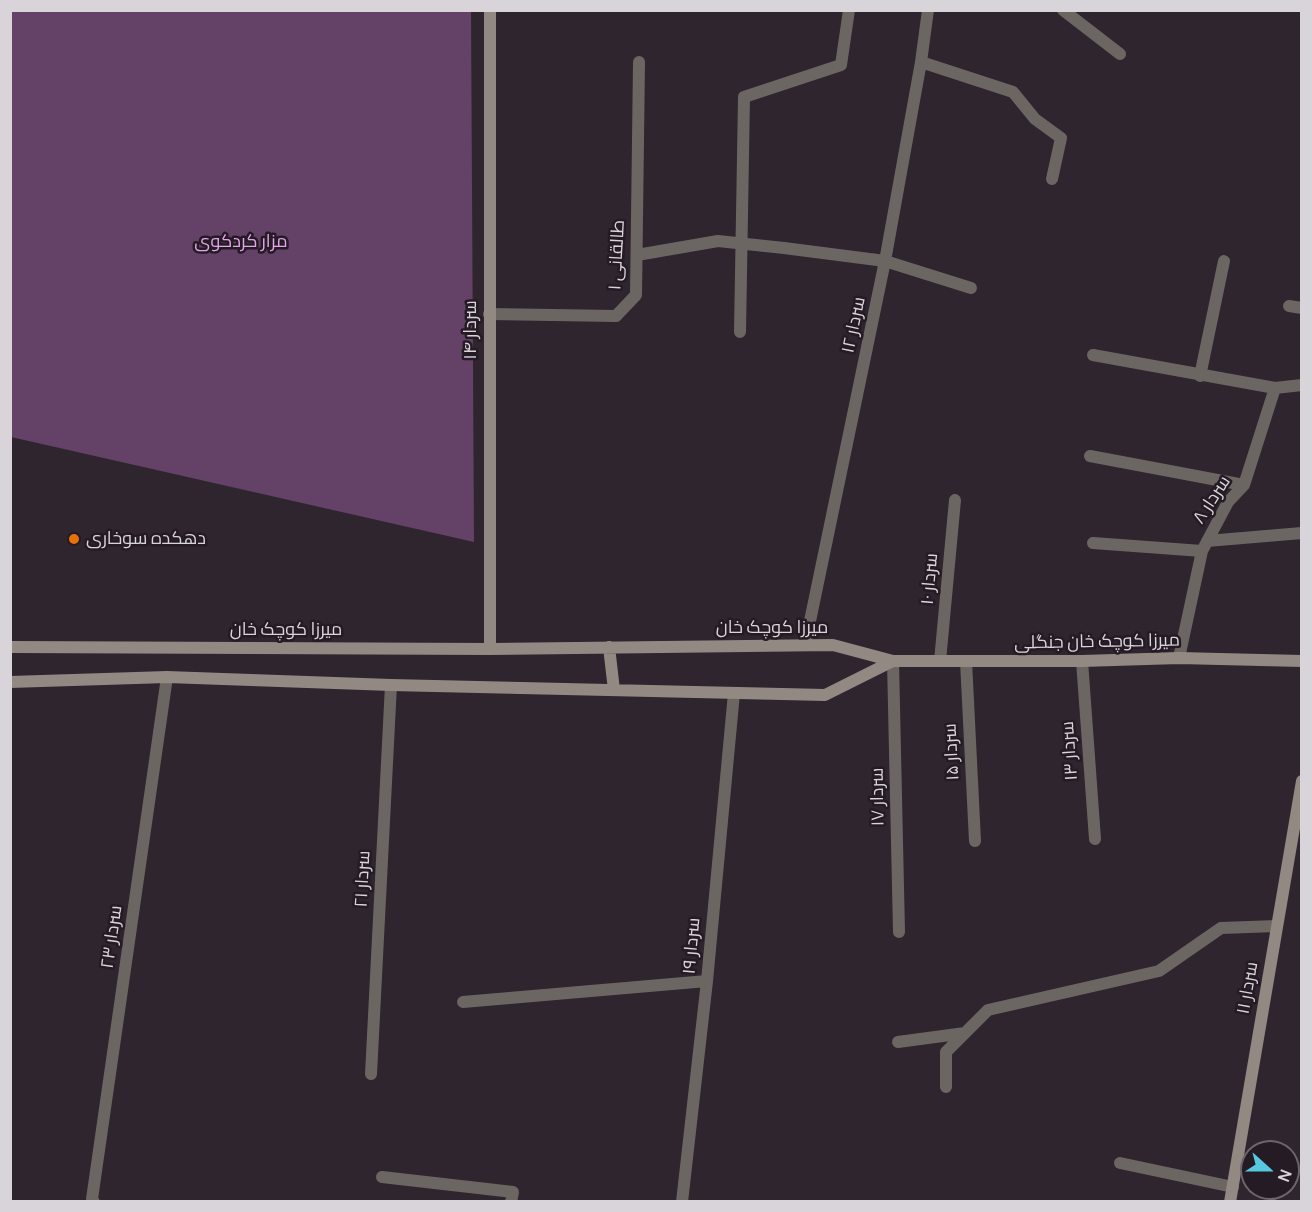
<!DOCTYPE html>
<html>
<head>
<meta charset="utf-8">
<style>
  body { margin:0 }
  #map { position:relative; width:1312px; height:1212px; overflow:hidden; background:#2e252e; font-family:Manrope,sans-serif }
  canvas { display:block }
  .frame { position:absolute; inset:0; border:12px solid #d9d4da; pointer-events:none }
  .north { position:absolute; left:1240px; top:1140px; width:60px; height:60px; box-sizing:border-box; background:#241b24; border:2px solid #6c656d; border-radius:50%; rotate:111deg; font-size:16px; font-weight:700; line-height:24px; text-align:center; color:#d9d4da }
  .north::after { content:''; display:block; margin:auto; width:21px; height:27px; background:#56c9e0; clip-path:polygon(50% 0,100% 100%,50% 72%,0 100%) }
</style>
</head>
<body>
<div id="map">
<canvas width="1312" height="1212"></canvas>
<div class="frame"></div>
<div class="north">N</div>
</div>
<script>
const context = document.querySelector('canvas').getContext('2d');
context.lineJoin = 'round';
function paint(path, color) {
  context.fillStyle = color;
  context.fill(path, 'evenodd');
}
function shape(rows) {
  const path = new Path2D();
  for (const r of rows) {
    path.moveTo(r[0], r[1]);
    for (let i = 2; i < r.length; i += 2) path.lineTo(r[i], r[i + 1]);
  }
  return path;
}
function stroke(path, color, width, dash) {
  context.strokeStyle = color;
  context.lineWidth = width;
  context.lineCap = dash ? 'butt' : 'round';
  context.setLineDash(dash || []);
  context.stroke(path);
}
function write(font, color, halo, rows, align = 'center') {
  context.font = font + ' Manrope,Cairo,sans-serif';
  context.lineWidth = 5;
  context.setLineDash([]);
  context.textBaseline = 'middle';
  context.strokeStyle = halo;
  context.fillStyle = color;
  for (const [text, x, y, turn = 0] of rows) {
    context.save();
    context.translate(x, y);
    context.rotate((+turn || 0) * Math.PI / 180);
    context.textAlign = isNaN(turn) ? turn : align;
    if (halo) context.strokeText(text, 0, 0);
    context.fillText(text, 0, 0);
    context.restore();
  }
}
const green = shape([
  [11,10,471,11,474,542,11,437]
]);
const street = shape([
  [1063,10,1120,54],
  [921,62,1013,92,1035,119,1061,138,1052,179],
  [637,255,718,241,784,248,885,261,971,288],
  [1289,306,1302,308],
  [489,314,616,316,636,295,639,62],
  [740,332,744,97,841,65,849,10],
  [1093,355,1275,388],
  [1200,376,1224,261],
  [1090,456,1244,485],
  [1207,541,1302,533],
  [1093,543,1202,551],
  [805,645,885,261,921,62,928,10],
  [1179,658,1202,551,1228,502,1244,485,1275,388,1302,385],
  [893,661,899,932],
  [940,661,955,500],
  [966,661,975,841],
  [1082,661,1095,839],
  [463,1002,707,981],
  [898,1042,965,1033],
  [371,1074,391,685],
  [946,1087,946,1052,988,1010,1159,971,1221,928,1277,926],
  [1120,1163,1233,1187],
  [382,1177,513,1192,511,1202],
  [94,1202,92,1199,167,677],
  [682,1202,707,981,734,693]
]);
const secondary = shape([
  [10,647,490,649,833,645,893,661,1082,661,1179,658,1302,661],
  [609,647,614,690],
  [490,649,490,10],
  [10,682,167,677,391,685,825,695,893,661],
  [1230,1202,1302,781]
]);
const markers = [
  [74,539,6,"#e8710a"]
];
const parkNames = [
  ["مزار کردکوی",241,242]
];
const streetNames = [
  ["طالقانی ۱",617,255,-87],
  ["سردار ۱۲",854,325,-78],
  ["سردار ۱۴",471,330,-90],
  ["سردار ۸",1212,500,-57],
  ["سردار ۱۰",930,579,-85],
  ["میرزا کوچک خان",772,628],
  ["میرزا کوچک خان",286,630],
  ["میرزا کوچک خان جنگلی",1097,642,-1],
  ["سردار ۱۳",1070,751,-94],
  ["سردار ۱۵",952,752,-93],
  ["سردار ۱۷",878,797,-91],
  ["سردار ۲۱",363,879,-87],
  ["سردار ۲۳",112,937,-82],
  ["سردار ۱۹",692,946,-85],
  ["سردار ۱۱",1248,988,-80]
];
const poiNames = [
  ["دهکده سوخاری",86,539]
];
paint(green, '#644167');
stroke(street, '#6c6662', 12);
stroke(secondary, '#928982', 12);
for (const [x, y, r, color] of markers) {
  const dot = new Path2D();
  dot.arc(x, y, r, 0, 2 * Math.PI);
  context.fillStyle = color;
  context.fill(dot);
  stroke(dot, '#241b24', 2);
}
write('18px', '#e6a3ec', '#241b24', parkNames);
write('18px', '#d9d4da', '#241b24', streetNames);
write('18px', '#d9d4da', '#241b24', poiNames, 'left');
</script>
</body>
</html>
